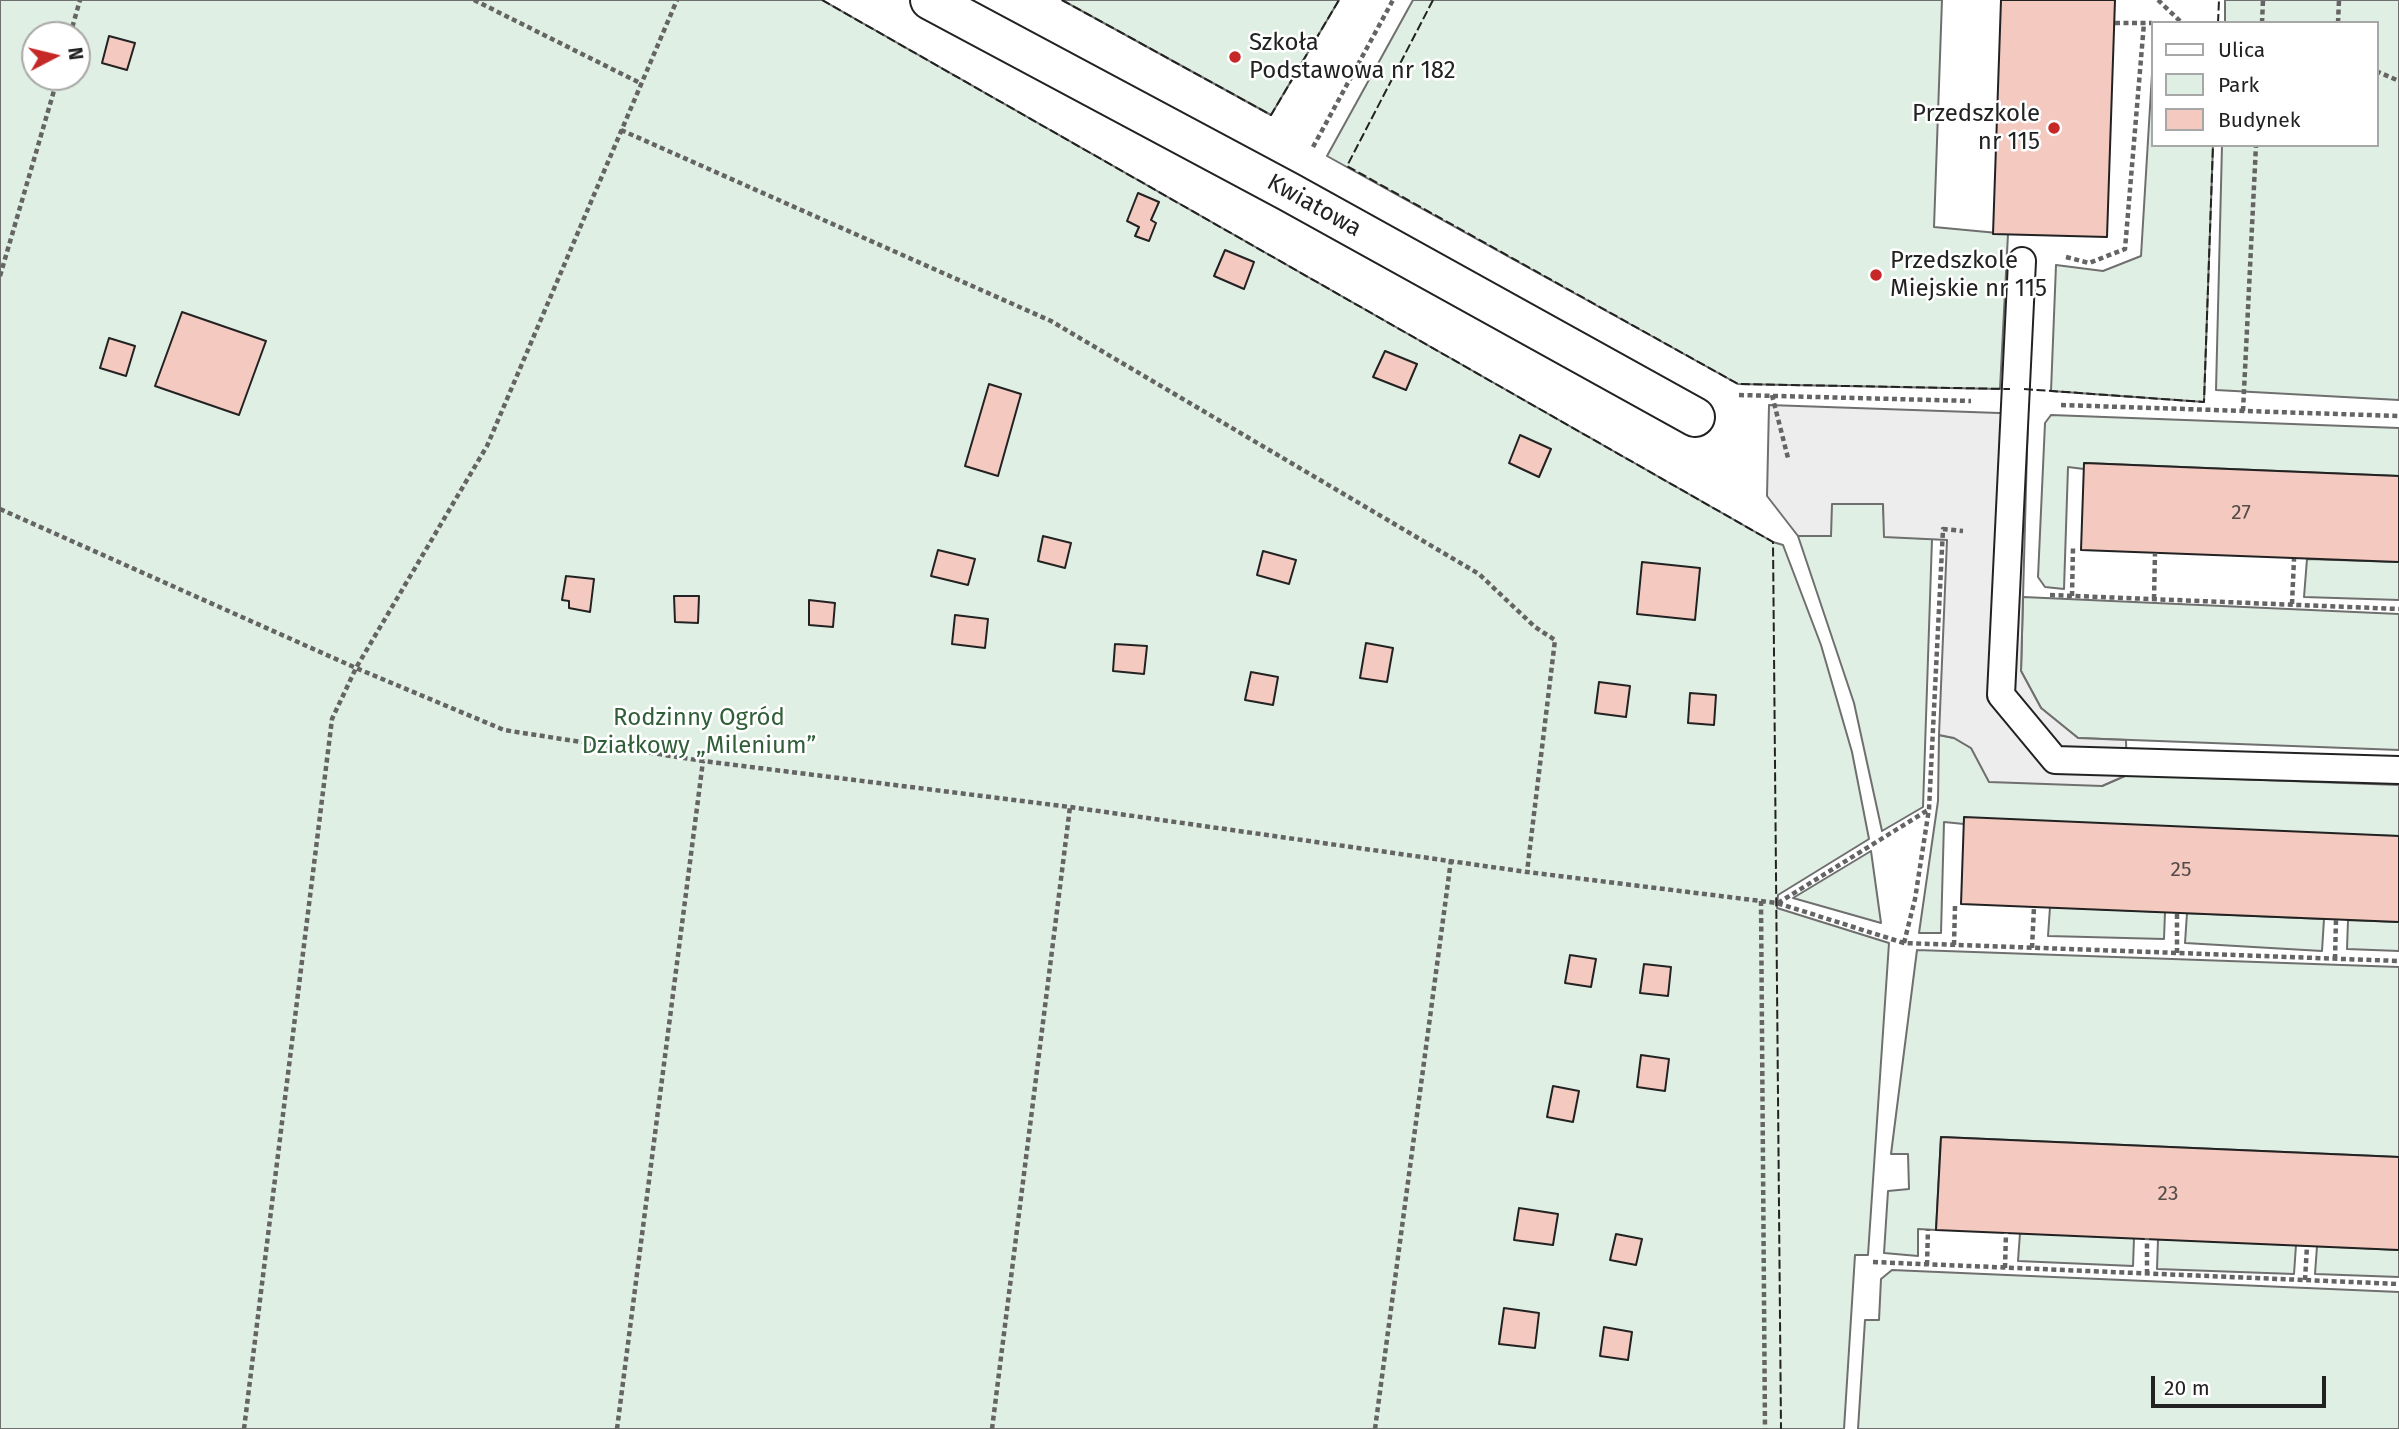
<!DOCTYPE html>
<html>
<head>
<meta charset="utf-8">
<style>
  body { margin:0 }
  #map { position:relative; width:2399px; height:1429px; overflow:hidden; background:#fff; font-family:"Fira Sans",sans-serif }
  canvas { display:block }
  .legend { position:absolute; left:2151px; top:21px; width:228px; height:126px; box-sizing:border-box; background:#fff; border:2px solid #a7a7a7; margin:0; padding:9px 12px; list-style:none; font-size:21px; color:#222 }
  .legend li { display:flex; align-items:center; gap:14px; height:35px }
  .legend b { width:35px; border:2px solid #a7a7a7 }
  .north { position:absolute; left:21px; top:21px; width:70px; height:70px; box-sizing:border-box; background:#fff; border:2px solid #a7a7a7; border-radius:50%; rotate:83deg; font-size:19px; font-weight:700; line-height:28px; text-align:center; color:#222 }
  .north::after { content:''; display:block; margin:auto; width:24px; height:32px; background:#c62828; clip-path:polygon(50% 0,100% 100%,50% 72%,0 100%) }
  .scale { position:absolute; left:2151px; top:1376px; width:175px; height:32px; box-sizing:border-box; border:4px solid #222; border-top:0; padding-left:9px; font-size:21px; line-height:24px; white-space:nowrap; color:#222; -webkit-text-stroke:5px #fff; paint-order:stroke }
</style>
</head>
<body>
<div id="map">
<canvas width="2399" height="1429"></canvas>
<ul class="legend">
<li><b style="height:9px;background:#fff"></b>Ulica</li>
<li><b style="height:19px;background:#e0efe3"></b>Park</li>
<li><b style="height:19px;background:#f3c9c0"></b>Budynek</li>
</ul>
<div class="north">N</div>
<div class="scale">20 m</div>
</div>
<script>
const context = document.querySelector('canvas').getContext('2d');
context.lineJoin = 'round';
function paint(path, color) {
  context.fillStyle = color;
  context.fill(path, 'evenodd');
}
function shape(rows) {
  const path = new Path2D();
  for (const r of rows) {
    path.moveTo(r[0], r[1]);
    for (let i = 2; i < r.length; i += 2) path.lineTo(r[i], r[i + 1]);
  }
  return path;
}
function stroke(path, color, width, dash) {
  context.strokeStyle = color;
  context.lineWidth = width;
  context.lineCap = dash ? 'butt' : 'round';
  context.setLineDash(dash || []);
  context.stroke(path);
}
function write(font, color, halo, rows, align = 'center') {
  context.font = font + ' "Fira Sans",sans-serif';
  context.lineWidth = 5;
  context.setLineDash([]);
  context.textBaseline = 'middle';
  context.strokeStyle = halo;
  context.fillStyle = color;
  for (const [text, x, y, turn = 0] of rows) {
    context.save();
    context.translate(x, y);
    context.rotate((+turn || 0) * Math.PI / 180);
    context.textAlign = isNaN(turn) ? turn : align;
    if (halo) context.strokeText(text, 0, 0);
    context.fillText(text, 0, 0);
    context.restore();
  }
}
const green = shape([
  [0,0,822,0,1773,542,1783,545,1821,645,1852,752,1869,839,1778,895,1777,908,1889,943,1868,1255,1855,1255,1844,1429,0,1429,0,0],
  [35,35,77,35,77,77,35,77,35,35],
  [1062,0,1339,0,1271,115,1062,0],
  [1413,0,1942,0,1934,227,2008,234,2000,389,1738,384,1327,156,1413,0],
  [2225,0,2399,0,2399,400,2216,390,2222,145,2376,145,2376,23,2225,23,2225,0],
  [2152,74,2152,145,2213,145,2204,402,2051,391,2056,265,2103,271,2141,256,2152,74],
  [2051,415,2399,428,2399,476,2085,463,2084,469,2068,467,2064,589,2045,587,2038,577,2045,423,2051,415],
  [1831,504,1883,504,1885,536,1932,539,1923,807,1882,831,1854,703,1798,536,1831,536,1831,504],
  [2307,559,2399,562,2399,600,2304,597,2307,559],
  [2023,597,2399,614,2399,750,2078,738,2041,708,2021,671,2023,597],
  [1939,735,1954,738,1971,748,2102,786,2127,775,2399,785,2399,836,1964,824,1944,822,1941,933,1919,933,1938,801,1939,735],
  [1871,851,1881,923,1793,898,1871,851],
  [2050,907,2165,912,2164,939,2048,936,2050,907],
  [2187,913,2324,919,2322,951,2185,943,2187,913],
  [2348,920,2399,922,2399,951,2347,949,2348,920],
  [1917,950,2399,967,2399,1157,1941,1137,1936,1230,1918,1229,1918,1256,1884,1253,1888,1191,1909,1189,1908,1154,1891,1154,1917,950],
  [2020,1233,2134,1238,2133,1266,2018,1261,2020,1233],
  [2158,1239,2296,1245,2294,1274,2157,1269,2158,1239],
  [2317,1246,2399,1250,2399,1277,2315,1274,2317,1246],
  [1892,1270,2399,1292,2399,1429,1858,1429,1865,1320,1879,1320,1881,1279,1892,1270]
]);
const parking = shape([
  [1769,405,2028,414,2021,671,2041,708,2078,738,2126,740,2127,775,2102,786,1989,782,1971,748,1954,738,1939,735,1947,540,1884,537,1883,504,1832,504,1831,536,1798,536,1767,496,1769,405]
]);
const building = shape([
  [2001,0,2115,0,2107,237,1993,234,2001,0],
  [109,36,135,43,127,70,102,63,109,36],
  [1138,193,1159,202,1151,220,1156,223,1149,241,1135,236,1139,227,1127,221,1138,193],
  [1225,250,1254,262,1244,289,1214,276,1225,250],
  [182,312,266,341,239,415,155,386,182,312],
  [109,338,135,346,126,376,100,368,109,338],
  [1385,351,1417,364,1406,390,1373,377,1385,351],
  [989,384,1021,394,998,476,965,466,989,384],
  [1520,435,1551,449,1539,477,1509,463,1520,435],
  [2084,463,2399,476,2399,562,2081,550,2084,463],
  [1043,536,1071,543,1065,568,1038,561,1043,536],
  [938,550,975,559,968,585,931,576,938,550],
  [1263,551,1296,560,1289,584,1257,575,1263,551],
  [1642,562,1700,568,1695,620,1637,614,1642,562],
  [566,576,594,579,590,612,569,608,569,601,562,600,566,576],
  [674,596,699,596,698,623,675,622,674,596],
  [809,600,835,603,833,627,809,625,809,600],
  [955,615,988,619,985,648,952,644,955,615],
  [1366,643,1393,648,1387,682,1360,678,1366,643],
  [1115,644,1147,646,1144,674,1113,671,1115,644],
  [1251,672,1278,677,1273,705,1245,700,1251,672],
  [1599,682,1630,686,1626,717,1595,713,1599,682],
  [1690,693,1716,695,1714,725,1688,723,1690,693],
  [1964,817,2399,836,2399,922,1961,904,1964,817],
  [1570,955,1596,959,1591,987,1565,983,1570,955],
  [1644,964,1671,967,1668,996,1640,993,1644,964],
  [1641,1055,1669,1059,1665,1091,1637,1087,1641,1055],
  [1553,1086,1579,1091,1573,1122,1547,1117,1553,1086],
  [1941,1137,2399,1157,2399,1250,1936,1230,1941,1137],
  [1519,1208,1558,1214,1553,1245,1514,1240,1519,1208],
  [1616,1234,1642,1239,1636,1265,1610,1260,1616,1234],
  [1504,1308,1539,1313,1535,1348,1499,1344,1504,1308],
  [1604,1327,1632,1332,1628,1360,1600,1356,1604,1327]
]);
const path = shape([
  [474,0,640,83],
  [2158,0,2182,23],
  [2115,23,2152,23],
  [2262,23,2263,0],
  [2338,23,2339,0],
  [70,35,80,0],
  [2376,71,2399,81],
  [621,130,1051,321,1479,574,1535,627,1555,640,1527,872],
  [1313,147,1393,0],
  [2066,257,2089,263,2125,249,2144,23],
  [0,276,58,77],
  [1739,395,1971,401],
  [1772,395,1788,458],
  [2061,405,2399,416],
  [2243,411,2256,145],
  [0,509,356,668,504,730,703,761,1070,807,1527,872,1777,903,1904,943,2399,961],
  [2050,595,2399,609],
  [2072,596,2073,547],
  [2154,599,2155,553],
  [2292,604,2294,559],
  [1761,901,1765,1429],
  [1778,903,1928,810],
  [1904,943,1915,899,1929,809,1943,529,1963,531],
  [1954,945,1955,906],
  [2032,948,2034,907],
  [2177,953,2177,913],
  [2335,959,2336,920],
  [1873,1262,2399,1284],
  [1927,1265,1928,1229],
  [2005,1268,2006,1233],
  [2147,1274,2147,1238],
  [2305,1280,2307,1246],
  [244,1429,332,719,356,668,487,446,677,0],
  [617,1429,703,761],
  [992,1429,1070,807],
  [1375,1429,1451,860]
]);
const service = shape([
  [2022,261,2001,695,2055,760,2399,770]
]);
const minor = shape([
  [930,0,1289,192,1695,417]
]);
const fence = shape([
  [822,0,1773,542,1781,1429],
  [1062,0,1271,115,1339,0],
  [1433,0,1347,166,1738,384,2010,389],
  [2218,23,2219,0],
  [2024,389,2204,402,2213,145]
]);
const markers = [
  [1235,57,7,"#c62828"],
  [2054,128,7,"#c62828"],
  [1876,275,7,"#c62828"]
];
const numberNames = [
  ["27",2241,513],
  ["25",2181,870],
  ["23",2168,1194]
];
const poiNames = [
  ["Szkoła",1249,43],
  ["Podstawowa nr 182",1249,71],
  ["Przedszkole",2040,114,"right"],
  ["nr 115",2040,142,"right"],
  ["Przedszkole",1890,261],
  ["Miejskie nr 115",1890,289]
];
const streetNames = [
  ["Kwiatowa",1314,206,29]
];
const parkNames = [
  ["Rodzinny Ogród",699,718],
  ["Działkowy „Milenium”",699,746]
];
paint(green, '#e0efe3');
stroke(green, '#6f6f6f', 2);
paint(parking, '#ededed');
stroke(parking, '#6f6f6f', 2);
paint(building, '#f3c9c0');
stroke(building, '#222', 2);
stroke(service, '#222', 30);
stroke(minor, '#222', 42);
stroke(path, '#646464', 4.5, [5, 3.5]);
stroke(service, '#fff', 26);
stroke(minor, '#fff', 38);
stroke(fence, '#222', 2, [9, 3.5]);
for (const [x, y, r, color] of markers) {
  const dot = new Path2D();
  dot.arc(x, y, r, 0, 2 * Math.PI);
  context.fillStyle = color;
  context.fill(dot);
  stroke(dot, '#fff', 2.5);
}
write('21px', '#564c4a', null, numberNames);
write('24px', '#222', '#fff', poiNames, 'left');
write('24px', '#222', '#fff', streetNames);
write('24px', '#2f5e38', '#fff', parkNames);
</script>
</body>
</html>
